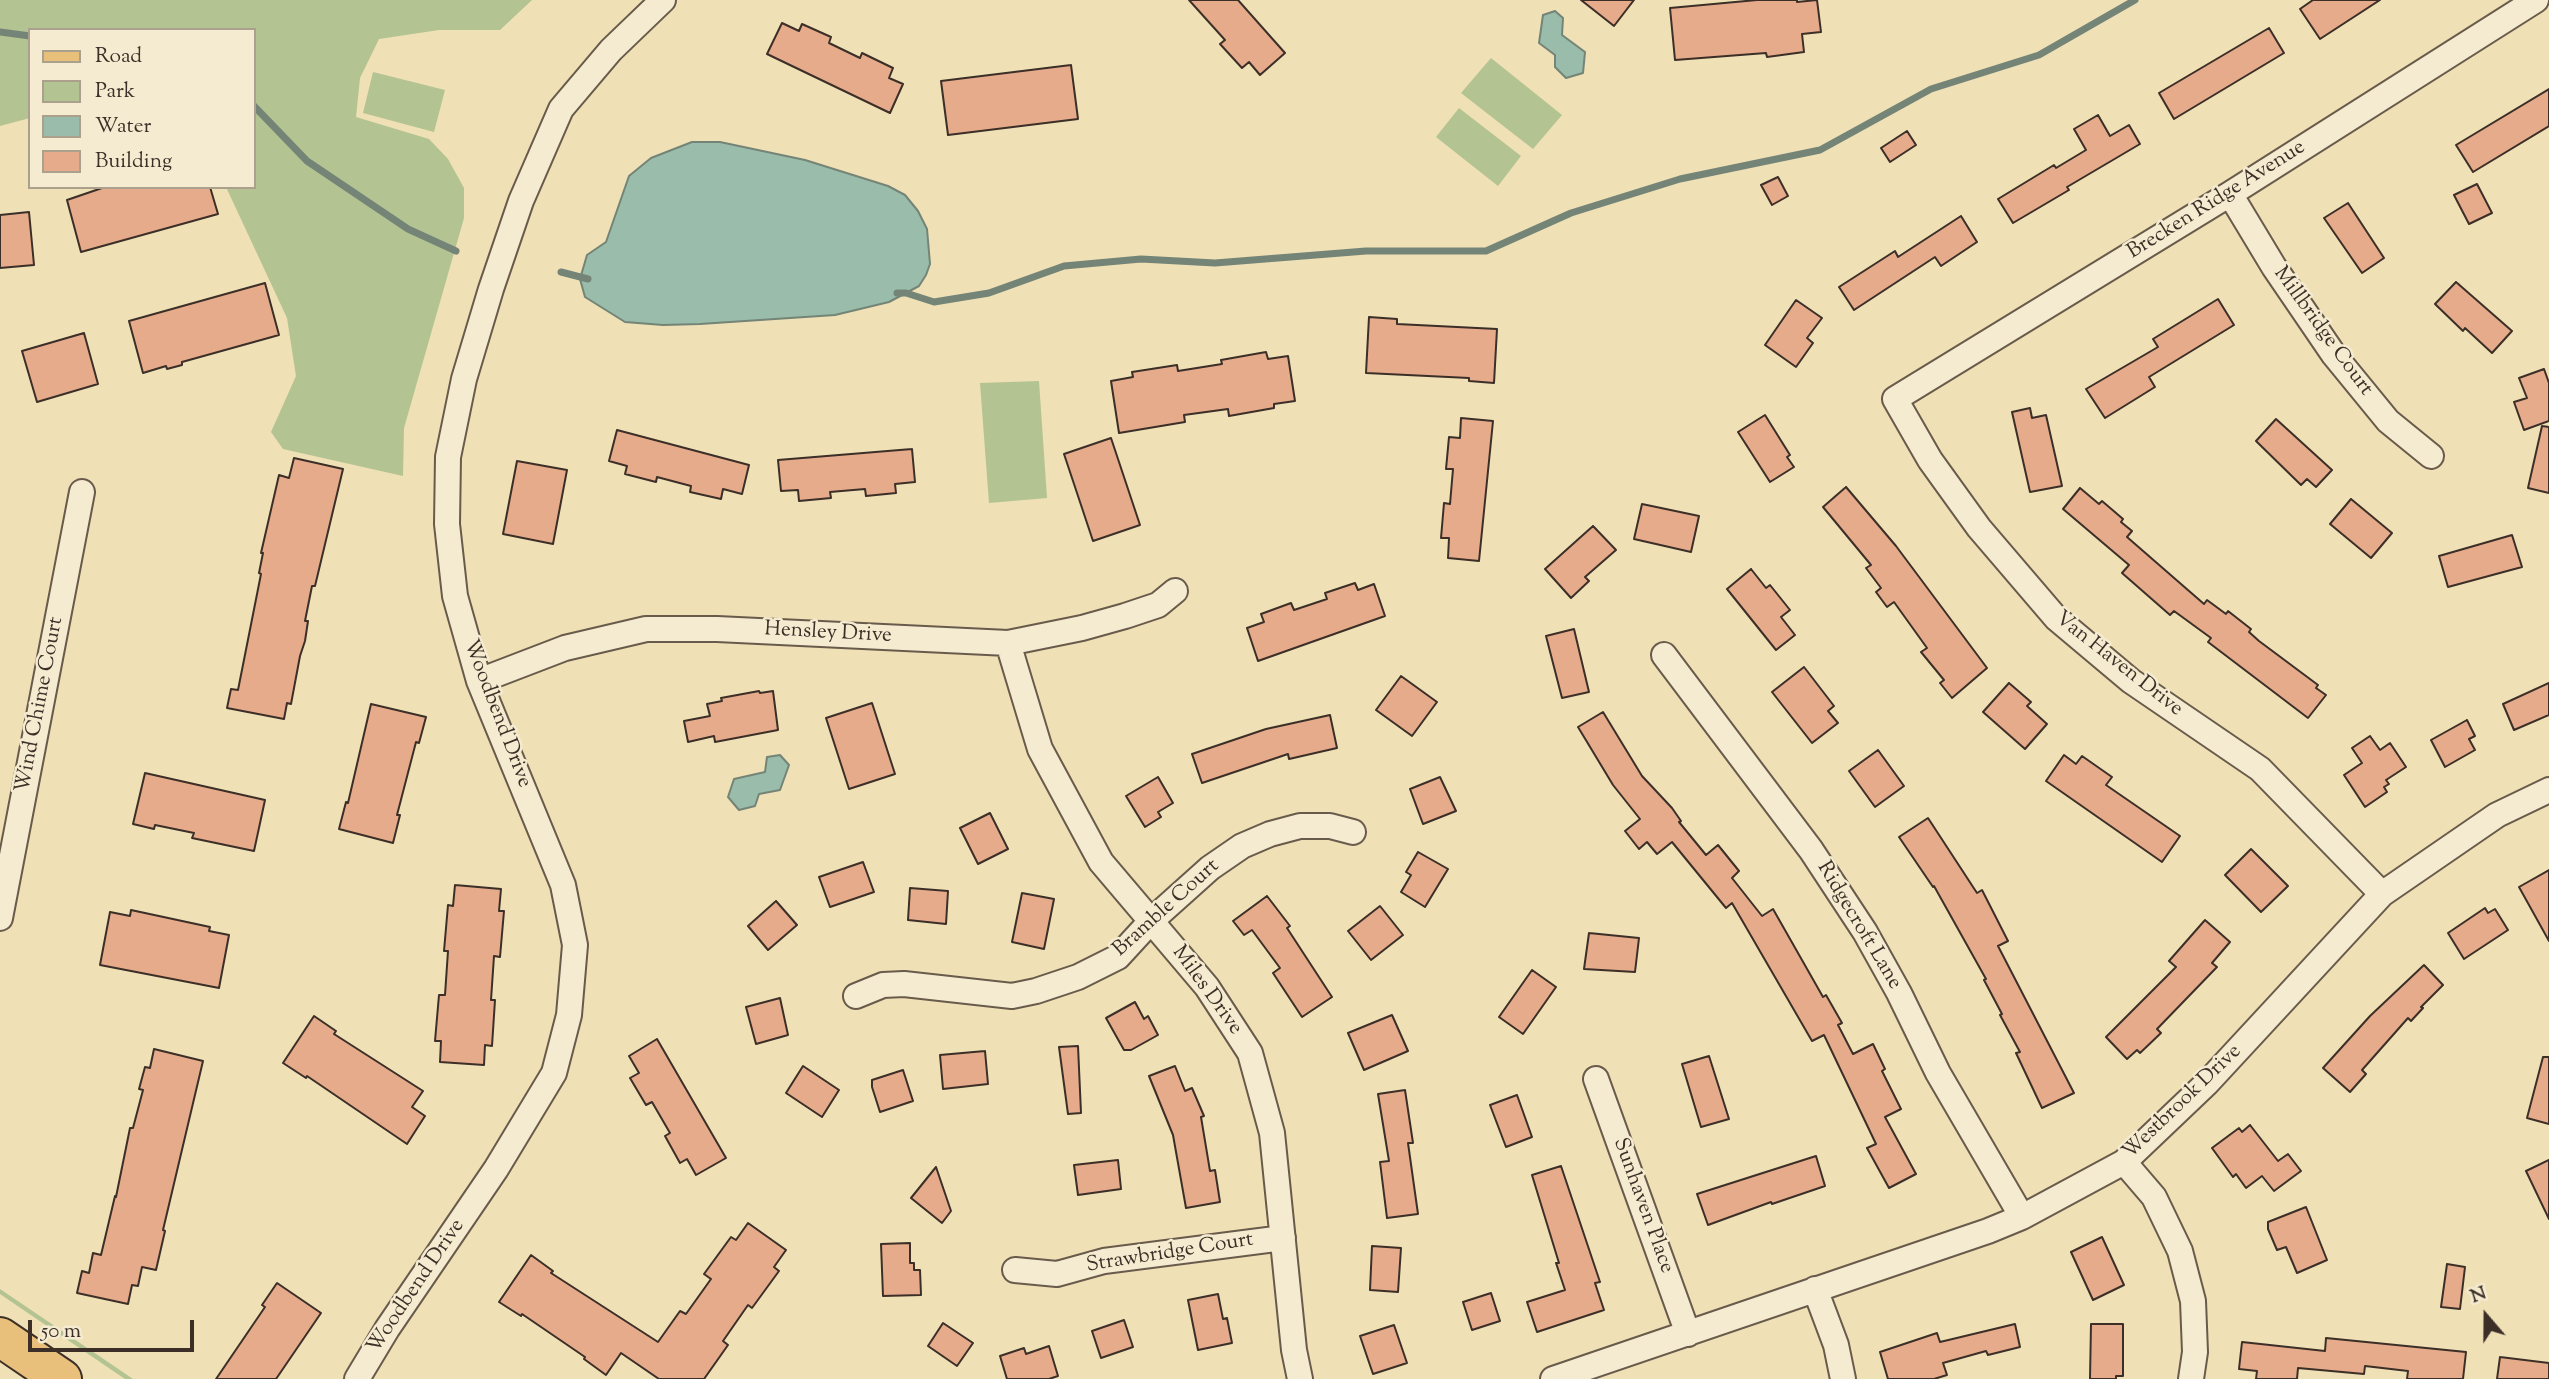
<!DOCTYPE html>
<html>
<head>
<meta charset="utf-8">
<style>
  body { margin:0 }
  #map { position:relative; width:2549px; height:1379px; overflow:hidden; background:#efe0b6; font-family:"Sorts Mill Goudy",serif }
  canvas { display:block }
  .legend { position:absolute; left:28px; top:28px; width:228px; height:161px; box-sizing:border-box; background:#f5ebd0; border:2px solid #aba08c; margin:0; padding:9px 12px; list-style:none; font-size:21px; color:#3c2f27 }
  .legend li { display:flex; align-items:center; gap:14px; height:35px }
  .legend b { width:35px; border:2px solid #aba08c }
  .north { position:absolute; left:2451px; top:1281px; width:70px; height:70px; -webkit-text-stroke:5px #f5ebd0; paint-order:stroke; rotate:340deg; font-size:19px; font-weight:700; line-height:28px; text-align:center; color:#3c2f27 }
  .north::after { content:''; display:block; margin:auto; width:24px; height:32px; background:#3c2f27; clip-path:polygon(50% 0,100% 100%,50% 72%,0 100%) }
  .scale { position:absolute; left:28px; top:1320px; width:166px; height:32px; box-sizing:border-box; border:4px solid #3c2f27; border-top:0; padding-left:9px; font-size:21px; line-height:24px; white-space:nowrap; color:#3c2f27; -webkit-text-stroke:5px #f5ebd0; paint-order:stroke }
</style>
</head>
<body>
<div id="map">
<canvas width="2549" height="1379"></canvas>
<ul class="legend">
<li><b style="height:9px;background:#e8c07b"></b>Road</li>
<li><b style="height:19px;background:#b3c392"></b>Park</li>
<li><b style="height:19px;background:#9abdab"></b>Water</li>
<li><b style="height:19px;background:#e6ab8b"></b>Building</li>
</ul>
<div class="north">N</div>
<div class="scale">50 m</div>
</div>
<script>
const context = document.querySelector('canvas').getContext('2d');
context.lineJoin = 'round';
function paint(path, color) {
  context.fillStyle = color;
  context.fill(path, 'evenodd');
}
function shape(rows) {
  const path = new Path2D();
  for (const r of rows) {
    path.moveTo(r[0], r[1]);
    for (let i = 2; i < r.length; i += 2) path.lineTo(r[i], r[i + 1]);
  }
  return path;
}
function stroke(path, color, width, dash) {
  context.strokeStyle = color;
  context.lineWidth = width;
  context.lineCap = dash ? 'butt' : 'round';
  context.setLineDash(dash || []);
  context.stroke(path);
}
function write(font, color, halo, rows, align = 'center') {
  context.font = font + ' "Sorts Mill Goudy",serif';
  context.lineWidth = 5;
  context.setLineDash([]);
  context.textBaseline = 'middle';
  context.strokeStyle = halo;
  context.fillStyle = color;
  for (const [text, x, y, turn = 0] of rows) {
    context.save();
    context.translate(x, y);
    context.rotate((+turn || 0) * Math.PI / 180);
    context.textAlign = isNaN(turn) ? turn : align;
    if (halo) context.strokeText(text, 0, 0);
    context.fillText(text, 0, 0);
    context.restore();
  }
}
const green = shape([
  [0,0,532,0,500,30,439,30,379,39,360,78,356,117,429,139,448,159,464,188,464,218,404,428,403,476,283,449,271,432,296,376,287,318,226,187,254,187,254,30,30,30,30,118,0,126],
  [1491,58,1562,115,1533,149,1461,93],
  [373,72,445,90,434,132,363,113],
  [1459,108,1521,156,1498,186,1436,137],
  [1039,381,1047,498,989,503,980,383],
  [0,1289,108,1362,133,1379,125,1379,0,1294]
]);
const water = shape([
  [1555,11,1563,18,1562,35,1585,52,1583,73,1566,78,1555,67,1555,55,1539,43,1543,15,1555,11],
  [692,142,720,142,805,160,888,186,905,195,918,211,927,229,930,264,926,275,919,286,889,302,835,315,700,324,663,325,625,322,585,297,580,279,587,255,606,242,629,176,651,158,692,142],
  [780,755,789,765,780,790,759,794,755,806,739,810,728,797,734,779,765,772,767,757,780,755]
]);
const stream = shape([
  [0,32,30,36],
  [254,106,307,161,408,229,456,251],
  [561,272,588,279],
  [897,293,906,293,934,302,989,293,1064,266,1141,259,1215,263,1366,251,1486,251,1571,213,1680,179,1820,150,1931,89,2039,55,2135,0]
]);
const building = shape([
  [1189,0,1238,0,1285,53,1260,75,1249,62,1242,68,1220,44,1225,40,1189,0],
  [1581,0,1634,0,1614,26,1581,0],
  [1757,0,1797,0,1797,2,1817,0,1821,32,1802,34,1804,52,1767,57,1766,53,1675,60,1670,8,1757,0],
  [2313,0,2380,0,2320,39,2300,9,2313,0],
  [782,23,799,31,802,24,831,37,829,43,860,58,862,53,893,68,889,78,903,84,890,113,767,54,782,23],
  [2269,28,2284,53,2174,119,2159,93,2269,28],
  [1071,65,1078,119,948,135,941,81,1071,65],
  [2549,89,2549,126,2473,172,2456,145,2549,89],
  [2098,115,2110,136,2129,125,2140,144,2067,187,2069,190,2013,223,1998,199,2054,165,2056,168,2086,150,2074,129,2098,115],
  [1907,131,1916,145,1890,162,1881,148,1907,131],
  [1778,177,1788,196,1772,205,1761,185,1778,177],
  [2477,184,2492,213,2469,224,2454,195,2477,184],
  [105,187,210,187,218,214,81,252,67,200,105,187],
  [2348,203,2384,258,2362,273,2324,218,2348,203],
  [29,212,34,265,0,268,0,215,29,212],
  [1961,216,1977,242,1941,266,1935,257,1854,310,1839,287,1895,251,1898,257,1961,216],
  [2456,282,2512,331,2492,353,2465,328,2463,331,2435,304,2456,282],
  [265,283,279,335,182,362,182,365,167,369,166,366,143,373,129,321,265,283],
  [2218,299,2234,325,2149,377,2155,387,2105,418,2086,389,2158,347,2153,339,2218,299],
  [1796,300,1822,318,1807,338,1813,343,1796,367,1765,345,1796,300],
  [1369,317,1397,319,1397,324,1497,329,1494,383,1469,381,1469,378,1366,373,1369,317],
  [84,333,98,384,37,402,22,351,84,333],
  [1266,352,1268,359,1288,356,1295,401,1274,404,1274,408,1229,416,1228,409,1184,415,1185,422,1119,433,1111,381,1133,377,1132,372,1177,365,1178,371,1222,364,1221,360,1266,352],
  [2544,369,2549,383,2549,421,2524,430,2514,402,2527,398,2519,378,2544,369],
  [2030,408,2032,418,2046,415,2062,486,2030,492,2012,412,2030,408],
  [1765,415,1790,455,1787,457,1794,467,1770,482,1738,432,1765,415],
  [1461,418,1493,421,1479,561,1448,558,1449,538,1441,538,1444,503,1450,504,1453,469,1446,469,1449,437,1460,438,1461,418],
  [2276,419,2332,470,2316,487,2307,479,2301,485,2256,441,2276,419],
  [2542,426,2549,427,2549,493,2528,488,2542,426],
  [617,430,749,465,742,494,723,489,721,499,690,492,691,486,657,477,656,482,625,474,627,466,609,461,617,430],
  [1111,438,1140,525,1093,541,1064,454,1111,438],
  [912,449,915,482,895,484,896,493,866,496,865,489,830,492,831,498,799,501,798,490,781,491,778,460,912,449],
  [294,458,343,469,315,586,312,586,305,621,308,621,305,641,300,656,291,704,287,703,284,719,227,708,231,689,238,690,261,574,259,573,263,553,261,553,279,475,289,478,294,458],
  [517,461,567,470,553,544,503,534,517,461],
  [1846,487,1896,546,1987,668,1952,698,1940,683,1944,680,1921,652,1927,648,1894,602,1887,607,1876,592,1881,588,1866,568,1871,565,1823,507,1846,487],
  [2080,488,2099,504,2102,501,2123,519,2121,522,2132,531,2127,537,2204,604,2207,600,2226,614,2228,611,2251,629,2249,632,2259,641,2318,685,2316,688,2326,695,2308,718,2208,642,2211,638,2174,611,2170,615,2122,573,2129,565,2063,509,2080,488],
  [2351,499,2392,533,2371,558,2330,524,2351,499],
  [1642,504,1699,516,1691,552,1634,539,1642,504],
  [1593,526,1616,550,1585,577,1589,581,1571,598,1545,569,1593,526],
  [2512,535,2522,567,2448,587,2439,556,2512,535],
  [1751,569,1766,588,1770,585,1790,610,1781,617,1795,635,1776,650,1727,589,1751,569],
  [1355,583,1358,590,1374,584,1385,616,1258,661,1247,628,1264,622,1261,614,1291,603,1294,610,1327,599,1325,593,1355,583],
  [1574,629,1589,692,1562,698,1546,636,1574,629],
  [1804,667,1834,706,1828,711,1838,723,1812,743,1772,692,1804,667],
  [1401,676,1437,702,1412,736,1376,710,1401,676],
  [2009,683,2031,702,2027,706,2047,724,2025,749,1983,712,2009,683],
  [2549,683,2549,715,2514,730,2503,704,2549,683],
  [759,691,760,693,773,691,778,730,715,742,714,736,688,742,684,721,710,716,707,704,722,701,721,698,759,691],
  [872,703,895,774,849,789,826,718,872,703],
  [371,704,426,717,419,743,416,742,397,815,400,815,393,843,339,829,346,802,348,803,371,704],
  [1603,712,1642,776,1672,808,1681,821,1679,822,1706,855,1718,845,1739,871,1732,878,1762,916,1773,909,1823,997,1826,995,1842,1023,1838,1025,1853,1054,1873,1044,1885,1069,1882,1071,1901,1109,1885,1117,1916,1174,1889,1188,1867,1148,1876,1144,1824,1035,1812,1041,1732,903,1726,908,1672,842,1657,854,1647,842,1639,849,1625,831,1640,819,1613,785,1578,727,1603,712],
  [1330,715,1337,748,1289,759,1288,754,1202,783,1192,754,1266,729,1330,715],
  [2467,720,2475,736,2469,739,2475,750,2445,767,2431,740,2467,720],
  [2370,736,2380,750,2390,743,2406,767,2386,780,2389,784,2384,787,2387,792,2365,807,2344,775,2362,763,2352,748,2370,736],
  [1878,750,1904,786,1875,807,1849,771,1878,750],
  [2064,755,2076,764,2082,756,2112,777,2106,785,2180,836,2162,862,2046,781,2064,755],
  [145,773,265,800,254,851,192,838,194,833,155,825,154,829,133,824,145,773],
  [1158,777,1173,803,1158,812,1161,817,1145,827,1126,796,1158,777],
  [1440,777,1456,811,1423,824,1410,789,1440,777],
  [990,813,1008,849,978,864,960,828,990,813],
  [1928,818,1977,893,1982,890,2008,941,1998,946,2074,1093,2042,1108,2016,1053,2020,1052,2000,1015,2002,1014,1984,980,1986,979,1934,886,1933,887,1899,837,1928,818],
  [2251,849,2288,886,2261,912,2225,875,2251,849],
  [1418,852,1448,869,1425,907,1401,892,1411,875,1406,872,1418,852],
  [863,862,874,892,830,907,819,877,863,862],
  [2549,870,2549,941,2519,887,2549,870],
  [455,885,501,889,499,911,504,911,500,957,494,956,491,1000,495,1000,492,1046,485,1045,484,1065,440,1062,441,1041,435,1041,439,995,445,995,448,951,444,951,448,905,453,906,455,885],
  [910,888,948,891,946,924,908,920,910,888],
  [1022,893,1054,899,1044,949,1012,942,1022,893],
  [1267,896,1290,926,1287,928,1332,997,1302,1017,1273,973,1280,968,1252,930,1244,935,1233,921,1267,896],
  [776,901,797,925,768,950,748,926,776,901],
  [1380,906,1403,935,1371,960,1348,931,1380,906],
  [2485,908,2488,913,2495,909,2508,930,2464,959,2448,933,2485,908],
  [131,910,210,927,209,931,229,935,219,988,100,965,110,912,130,916,131,910],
  [2205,920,2230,942,2212,963,2217,967,2157,1029,2161,1033,2140,1053,2137,1050,2127,1059,2106,1037,2176,967,2169,961,2205,920],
  [1589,933,1639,938,1635,972,1584,969,1589,933],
  [2424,965,2443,985,2421,1007,2423,1008,2411,1021,2408,1018,2362,1070,2366,1074,2350,1092,2323,1068,2370,1016,2424,965],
  [1532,970,1556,987,1523,1034,1499,1017,1532,970],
  [780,998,788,1035,756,1044,746,1007,780,998],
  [1135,1002,1144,1019,1148,1016,1158,1035,1131,1050,1124,1050,1106,1018,1135,1002],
  [1392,1015,1408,1051,1364,1070,1348,1033,1392,1015],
  [314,1016,336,1031,334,1034,423,1091,412,1107,425,1116,407,1144,307,1076,306,1078,283,1063,314,1016],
  [657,1039,726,1158,696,1175,687,1159,680,1163,665,1136,670,1133,652,1102,646,1105,630,1078,639,1073,629,1056,657,1039],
  [1078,1046,1081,1113,1068,1114,1059,1047,1078,1046],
  [154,1049,203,1061,163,1230,165,1231,156,1270,142,1267,138,1286,132,1285,128,1304,77,1293,82,1271,89,1273,93,1253,101,1255,115,1196,116,1197,130,1128,133,1128,143,1090,139,1089,145,1067,150,1068,154,1049],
  [985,1051,988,1084,943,1089,940,1055,985,1051],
  [1709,1056,1729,1119,1701,1127,1682,1064,1709,1056],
  [2543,1057,2549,1057,2549,1124,2527,1118,2543,1057],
  [803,1066,839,1090,822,1117,786,1093,803,1066],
  [1175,1066,1185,1091,1192,1088,1204,1116,1201,1117,1210,1171,1215,1170,1220,1202,1186,1208,1173,1135,1149,1076,1175,1066],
  [903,1070,913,1101,880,1112,872,1087,872,1080,903,1070],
  [1405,1090,1413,1143,1408,1143,1418,1214,1387,1218,1380,1162,1389,1161,1378,1094,1405,1090],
  [1517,1095,1532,1137,1506,1147,1490,1105,1517,1095],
  [2250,1125,2278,1161,2288,1154,2301,1171,2274,1191,2262,1176,2246,1188,2236,1174,2233,1177,2212,1148,2239,1128,2242,1132,2250,1125],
  [1816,1156,1825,1186,1772,1204,1771,1202,1708,1225,1697,1194,1816,1156],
  [1118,1160,1121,1189,1078,1195,1074,1165,1118,1160],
  [2549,1160,2549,1219,2526,1171,2549,1160],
  [1561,1166,1600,1282,1595,1283,1604,1310,1537,1332,1527,1302,1565,1290,1556,1263,1559,1263,1532,1175,1561,1166],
  [936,1167,951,1211,942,1223,911,1198,936,1167],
  [2306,1207,2327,1260,2297,1273,2286,1247,2277,1250,2268,1229,2268,1222,2306,1207],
  [748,1223,786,1250,774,1267,779,1271,752,1308,748,1305,723,1341,728,1345,704,1379,659,1379,621,1353,606,1375,584,1359,585,1357,522,1314,521,1316,499,1302,531,1255,553,1271,551,1273,658,1342,680,1311,686,1314,711,1279,704,1274,731,1237,736,1240,748,1223],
  [2102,1237,2124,1285,2093,1300,2071,1252,2102,1237],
  [910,1243,910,1263,914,1263,914,1270,920,1270,921,1295,883,1296,881,1244,910,1243],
  [1372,1246,1401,1248,1398,1292,1370,1290,1372,1246],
  [2447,1264,2465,1267,2460,1309,2441,1307,2447,1264],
  [277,1283,321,1313,276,1379,216,1379,265,1307,262,1305,277,1283],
  [1491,1293,1500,1321,1472,1330,1463,1302,1491,1293],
  [1218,1294,1223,1319,1227,1318,1232,1343,1198,1350,1188,1300,1218,1294],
  [1124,1320,1133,1347,1101,1358,1092,1331,1124,1320],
  [943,1323,973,1343,957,1366,928,1346,943,1323],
  [2015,1324,2020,1347,1988,1355,1986,1351,1943,1363,1947,1375,1934,1379,1888,1379,1880,1352,1937,1333,1940,1342,2015,1324],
  [2091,1324,2123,1324,2123,1376,2116,1376,2116,1379,2090,1379,2091,1324],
  [1394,1325,1407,1363,1373,1374,1360,1336,1394,1325],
  [2326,1338,2466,1352,2463,1379,2407,1379,2408,1371,2365,1366,2364,1374,2298,1368,2297,1379,2256,1379,2257,1371,2239,1369,2242,1342,2325,1351,2326,1338],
  [1049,1346,1058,1376,1049,1379,1007,1379,1000,1356,1024,1348,1026,1354,1049,1346],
  [2500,1357,2549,1363,2549,1379,2497,1379,2500,1357]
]);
const minor = shape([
  [2230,194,2274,267,2334,355,2388,421,2431,456],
  [1008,643,1040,749,1101,862,1207,987,1250,1053,1272,1133,1294,1350,1300,1379],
  [1664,655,1811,850,1865,932,1899,993,1938,1073,2022,1217],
  [479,681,565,648,646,629,717,629,1008,643,1082,628,1125,616,1158,605,1175,591],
  [2382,894,2260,769,2131,681,2056,618,1979,528,1930,460,1895,399,2230,194,2536,0],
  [0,918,82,492],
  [856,996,883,985,904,984,1012,996,1036,991,1078,977,1118,957,1152,920,1210,868,1242,846,1270,834,1300,826,1330,826,1353,832],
  [1596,1079,1688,1334],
  [2124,1162,2154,1197,2180,1251,2193,1301,2195,1352,2191,1379],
  [1015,1270,1057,1274,1104,1261,1283,1238],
  [1815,1289,1836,1345,1843,1379],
  [357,1379,387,1329,496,1169,554,1073,569,1015,575,945,563,885,479,681,455,596,447,524,448,457,464,379,491,289,521,201,561,109,611,50,663,0],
  [1553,1379,1988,1231,2022,1217,2124,1162,2207,1083,2382,894,2497,815,2549,790]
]);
const primary = shape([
  [0,1337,62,1379]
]);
const streetNames = [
  ["Brecken Ridge Avenue",2217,201,-32],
  ["Millbridge Court",2322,332,54],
  ["Hensley Drive",828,634,3],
  ["Van Haven Drive",2118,665,38],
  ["Wind Chime Court",41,705,-79],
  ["Woodbend Drive",496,714,69],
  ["Bramble Court",1167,909,-42],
  ["Ridgecroft Lane",1858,926,59],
  ["Miles Drive",1206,991,54],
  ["Westbrook Drive",2183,1103,-44],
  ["Sunhaven Place",1642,1206,70],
  ["Strawbridge Court",1170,1254,-9],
  ["Woodbend Drive",417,1287,-56]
];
paint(green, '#b3c392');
paint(water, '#9abdab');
stroke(water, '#748476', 2);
stroke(stream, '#748476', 7);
paint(building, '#e6ab8b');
stroke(building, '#3c2f27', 2);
stroke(minor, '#695b4b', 28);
stroke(primary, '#3c2f27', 42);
stroke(minor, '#f5ebd0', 24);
stroke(primary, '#e8c07b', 38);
write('21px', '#3c2f27', '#f5ebd0', streetNames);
</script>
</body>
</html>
